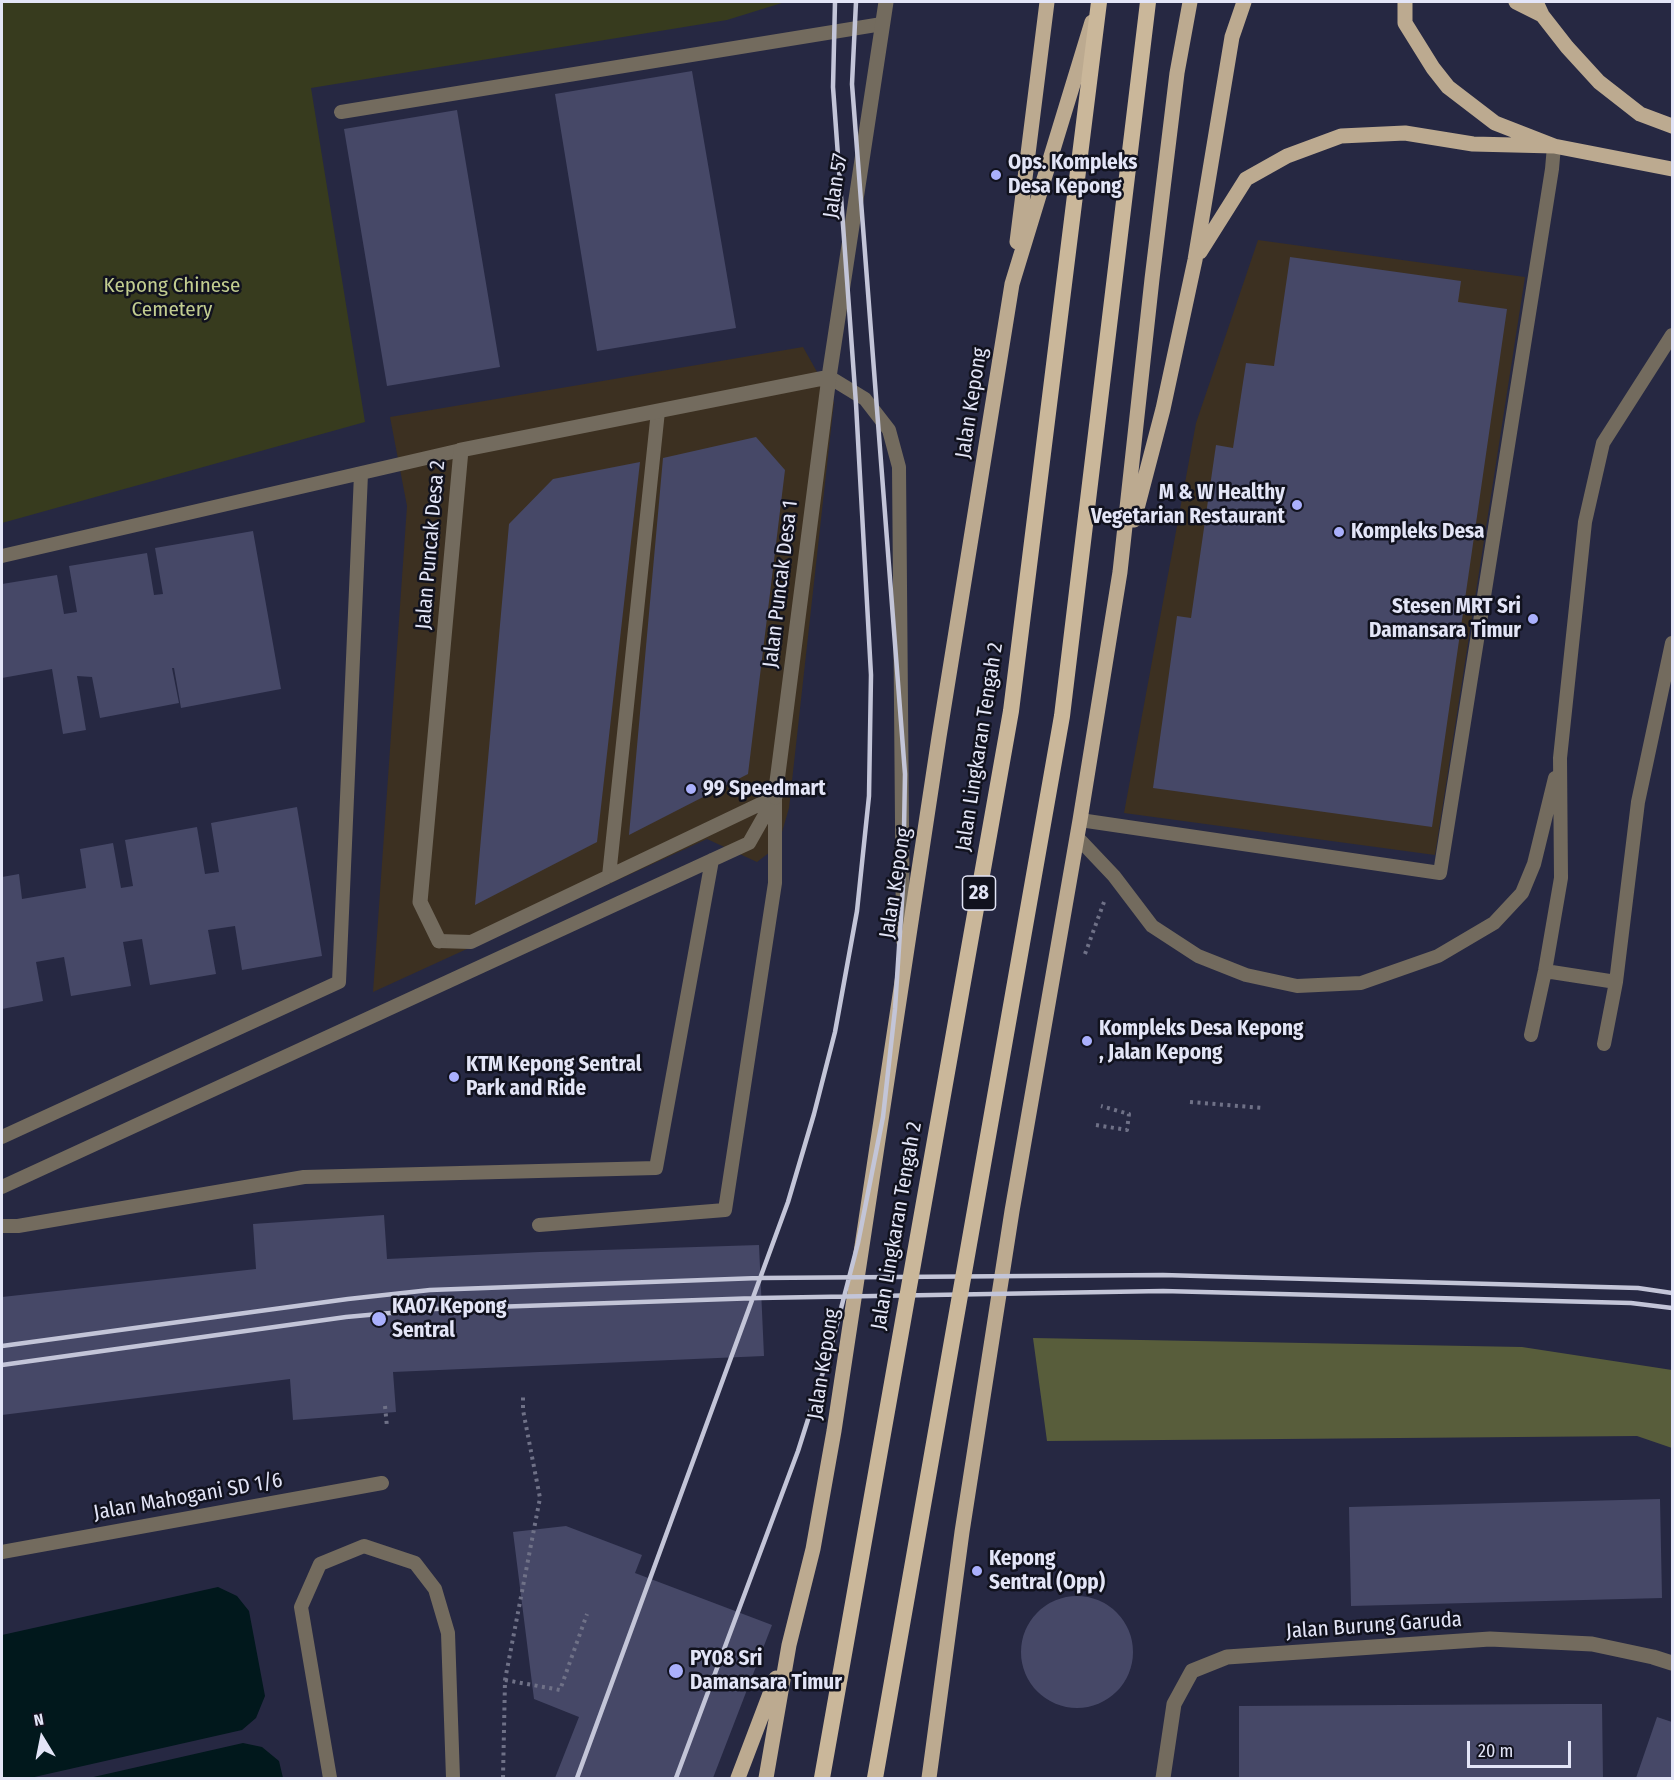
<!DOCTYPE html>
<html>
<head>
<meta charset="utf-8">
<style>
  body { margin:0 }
  #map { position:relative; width:1674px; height:1780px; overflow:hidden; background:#262842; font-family:"Fira Sans Condensed",sans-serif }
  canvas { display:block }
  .frame { position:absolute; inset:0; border:3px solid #e3e5f7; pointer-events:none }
  .north { position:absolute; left:12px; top:1708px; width:60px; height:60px; -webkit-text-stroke:4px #11121e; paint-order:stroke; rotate:350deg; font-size:16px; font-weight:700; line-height:24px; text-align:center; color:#e3e5f7 }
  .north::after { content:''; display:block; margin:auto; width:21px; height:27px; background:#e3e5f7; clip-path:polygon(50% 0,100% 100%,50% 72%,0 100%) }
  .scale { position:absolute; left:1467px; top:1741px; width:104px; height:27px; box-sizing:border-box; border:3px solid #e3e5f7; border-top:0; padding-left:8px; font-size:18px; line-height:21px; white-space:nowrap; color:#e3e5f7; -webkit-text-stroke:4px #11121e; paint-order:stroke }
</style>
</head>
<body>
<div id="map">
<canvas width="1674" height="1780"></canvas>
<div class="frame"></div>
<div class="north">N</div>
<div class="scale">20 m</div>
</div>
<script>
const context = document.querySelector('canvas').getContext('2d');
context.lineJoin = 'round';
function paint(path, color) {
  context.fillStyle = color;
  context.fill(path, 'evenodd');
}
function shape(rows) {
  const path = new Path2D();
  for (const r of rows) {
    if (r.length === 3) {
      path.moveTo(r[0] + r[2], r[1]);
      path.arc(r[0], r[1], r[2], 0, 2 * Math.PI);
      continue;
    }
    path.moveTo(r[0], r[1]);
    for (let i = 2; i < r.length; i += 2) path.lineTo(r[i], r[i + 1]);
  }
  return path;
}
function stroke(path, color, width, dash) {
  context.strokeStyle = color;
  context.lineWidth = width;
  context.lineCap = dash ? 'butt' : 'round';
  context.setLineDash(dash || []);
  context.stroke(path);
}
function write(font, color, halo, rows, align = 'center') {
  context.font = font + ' "Fira Sans Condensed",sans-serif';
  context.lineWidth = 5;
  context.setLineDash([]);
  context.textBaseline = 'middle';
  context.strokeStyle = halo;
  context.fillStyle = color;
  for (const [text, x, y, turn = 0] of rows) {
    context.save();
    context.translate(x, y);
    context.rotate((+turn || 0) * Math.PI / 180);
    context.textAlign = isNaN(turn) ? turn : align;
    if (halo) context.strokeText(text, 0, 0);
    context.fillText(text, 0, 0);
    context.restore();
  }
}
const commercial = shape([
  [1258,240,1525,277,1435,855,1124,813,1196,423],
  [803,347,834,402,789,808,778,846,757,862,707,839,373,992,407,506,390,417]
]);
const green = shape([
  [2,2,785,2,727,20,311,88,365,422,2,523]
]);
const forest = shape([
  [1033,1338,1522,1347,1672,1370,1672,1448,1637,1436,1047,1441]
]);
const water = shape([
  [218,1587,237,1596,249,1611,265,1696,256,1718,242,1730,30,1778,2,1778,2,1635],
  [243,1743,262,1747,279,1761,283,1778,89,1778]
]);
const building = shape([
  [692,71,736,328,597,351,555,94],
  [457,110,500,367,387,386,344,129],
  [1290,257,1461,281,1458,302,1507,309,1432,827,1153,788,1177,616,1191,618,1216,445,1233,448,1246,363,1274,366],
  [756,437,785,470,748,774,629,835,663,458],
  [640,462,597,842,475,905,509,524,553,479],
  [253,531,281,689,181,708,174,668,172,668,179,703,100,718,92,677,77,676,86,730,63,734,52,669,2,678,2,584,57,575,64,614,77,612,69,566,147,553,154,595,163,594,155,548],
  [297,807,322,956,242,970,235,926,208,930,216,974,150,985,142,939,123,942,131,986,71,996,64,957,36,962,43,1001,2,1009,2,877,19,874,22,899,86,888,80,849,113,843,121,888,133,886,125,840,197,827,205,874,219,872,211,823],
  [384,1215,387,1259,539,1252,759,1245,764,1356,393,1372,396,1412,293,1420,290,1379,2,1415,2,1297,256,1269,253,1224],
  [1660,1499,1662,1598,1351,1606,1349,1507],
  [566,1526,642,1555,635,1573,772,1625,713,1778,555,1778,579,1717,534,1699,513,1532],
  [1077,1652,56],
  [1567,1704,1602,1704,1603,1778,1239,1778,1239,1706],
  [1657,1717,1672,1722,1672,1778,1636,1778]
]);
const path = shape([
  [1085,954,1104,902],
  [1190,1102,1263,1108],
  [1096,1125,1127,1130,1129,1114,1101,1106],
  [385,1406,387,1427],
  [505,1680,560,1690,587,1614],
  [503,1778,505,1680,540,1498,523,1410,523,1394]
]);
const service = shape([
  [341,112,882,24],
  [829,377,865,399,889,430,899,467,903,941],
  [2,556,461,450],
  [1080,820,1440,873,1552,169,1554,146],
  [1077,837,1114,876,1152,926,1198,956,1246,975,1297,986,1361,983,1438,956,1494,923,1522,893,1534,864,1555,778],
  [609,876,658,411],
  [439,941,471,942,775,797],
  [1545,971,1616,982],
  [1531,1035,1545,971,1561,878,1560,758,1585,522,1603,443,1672,335],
  [1604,1044,1616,982,1638,802,1672,643],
  [2,1137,339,982,361,474],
  [2,1187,749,843,775,797],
  [539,1225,725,1210,775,883,775,799],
  [2,1226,18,1226,304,1177,656,1168,712,860],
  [2,1552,382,1483],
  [330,1778,301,1607,320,1564,364,1546,415,1563,435,1589,448,1633,453,1778]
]);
const minor = shape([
  [775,797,829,377,886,2],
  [439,941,420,902,461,450,829,377],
  [1163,1778,1174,1704,1192,1671,1227,1657,1490,1639,1592,1644,1653,1657,1672,1663]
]);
const primary = shape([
  [1405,2,1405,23,1433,68,1448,87,1495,123,1554,146,1672,169],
  [1516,2,1542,15],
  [1536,2,1542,15,1567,47,1599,82,1640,114,1672,126],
  [1017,242,1047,2],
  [1200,252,1246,179,1287,156,1341,136,1405,133,1473,144,1554,146],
  [1134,520,1163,409,1195,260,1232,37,1244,2],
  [738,1778,776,1678],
  [766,1778,789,1645,813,1549,834,1431,939,737,1012,284,1092,22],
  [929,1778,962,1532,1012,1211,1080,820,1120,572,1152,279,1177,73,1190,2]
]);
const rail = shape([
  [2,1346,348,1299,430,1290,759,1278,1163,1275,1638,1288,1672,1293],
  [2,1365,346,1317,434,1309,759,1298,1163,1291,1631,1303,1672,1308],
  [577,1778,788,1202,814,1114,835,1032,857,911,869,796,871,675,856,404,833,87,835,2],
  [676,1778,798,1451,831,1347,858,1243,883,1117,895,1009,903,886,905,774,852,84,856,2]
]);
const trunkBridge = shape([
  [822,1778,1011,711,1099,2],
  [875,1778,1062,716,1148,2]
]);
const markers = [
  [996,175,6,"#aab0fc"],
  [1297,505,6,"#aab0fc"],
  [1339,532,6,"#aab0fc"],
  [1533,619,6,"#aab0fc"],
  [691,789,6,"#aab0fc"],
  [1087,1041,6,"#aab0fc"],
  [454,1077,6,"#aab0fc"],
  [379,1319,8,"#aab0fc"],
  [977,1571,6,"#aab0fc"],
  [676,1671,8,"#aab0fc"]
];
const shields = [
  [979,893,33]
];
const shieldNames = [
  ["28",979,893]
];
const poiNames = [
  ["Ops. Kompleks",1008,163],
  ["Desa Kepong",1008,187],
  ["M & W Healthy",1285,493,"right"],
  ["Vegetarian Restaurant",1285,517,"right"],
  ["Kompleks Desa",1351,532],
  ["Stesen MRT Sri",1521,607,"right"],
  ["Damansara Timur",1521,631,"right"],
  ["99 Speedmart",703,789],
  ["Kompleks Desa Kepong",1099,1029],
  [", Jalan Kepong",1099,1053],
  ["KTM Kepong Sentral",466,1065],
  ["Park and Ride",466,1089],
  ["KA07 Kepong",392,1307],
  ["Sentral",392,1331],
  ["Kepong",989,1559],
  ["Sentral (Opp)",989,1583],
  ["PY08 Sri",690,1659],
  ["Damansara Timur",690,1683]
];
const streetNames = [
  ["Jalan 57",836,186,-81],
  ["Jalan Kepong",972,403,-81],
  ["Jalan Puncak Desa 2",431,545,-85],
  ["Jalan Puncak Desa 1",781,584,-83],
  ["Jalan Lingkaran Tengah 2",980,747,-81],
  ["Jalan Kepong",896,883,-81],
  ["Jalan Lingkaran Tengah 2",897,1226,-80],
  ["Jalan Kepong",824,1364,-81],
  ["Jalan Mahogani SD 1/6",188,1497,-10],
  ["Jalan Burung Garuda",1374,1626,-4]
];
const parkNames = [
  ["Kepong Chinese",172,286],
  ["Cemetery",172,310]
];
paint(commercial, '#3c3021');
paint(green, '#373b1e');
paint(forest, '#585d3b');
paint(water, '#01181c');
paint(building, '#464867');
stroke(path, '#6f7187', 4, [3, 4.5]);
stroke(service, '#736b5e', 14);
stroke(minor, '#736b5e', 15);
stroke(primary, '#bcaa90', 15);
stroke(rail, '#c3c5d8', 4.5);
stroke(trunkBridge, '#cab79a', 16);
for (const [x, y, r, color] of markers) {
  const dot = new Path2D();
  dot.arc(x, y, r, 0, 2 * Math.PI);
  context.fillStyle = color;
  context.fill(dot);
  stroke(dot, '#11121e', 2);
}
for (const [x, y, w] of shields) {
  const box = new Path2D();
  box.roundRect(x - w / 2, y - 17, w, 34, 4.5);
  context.fillStyle = '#11121e';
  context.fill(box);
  stroke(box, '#e3e5f7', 1.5);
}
write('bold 20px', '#e3e5f7', null, shieldNames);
write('bold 21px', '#e3e5f7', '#11121e', poiNames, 'left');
write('21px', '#e3e5f7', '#11121e', streetNames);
write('21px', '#c2cd90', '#11121e', parkNames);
</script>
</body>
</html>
